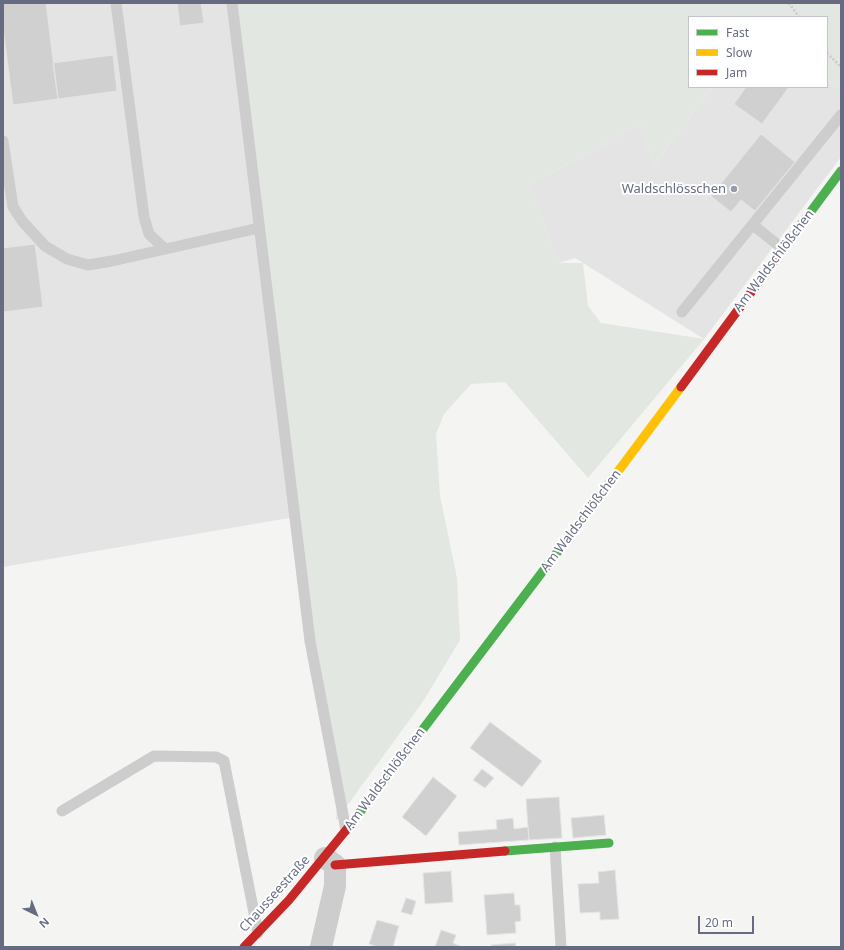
<!DOCTYPE html>
<html>
<head>
<meta charset="utf-8">
<style>
  body { margin:0 }
  #map { position:relative; width:844px; height:950px; overflow:hidden; background:#f4f4f3; font-family:"Noto Sans",sans-serif }
  canvas { display:block }
  .frame { position:absolute; inset:0; border:4px solid #666b81; pointer-events:none }
  .legend { position:absolute; left:688px; top:16px; width:140px; height:72px; box-sizing:border-box; background:#fff; border:1px solid #c2c4cd; margin:0; padding:5px 7px; list-style:none; font-size:12px; color:#666b81 }
  .legend li { display:flex; align-items:center; gap:8px; height:20px }
  .legend b { width:20px; border:1px solid #c2c4cd }
  .north { position:absolute; left:16px; top:894px; width:40px; height:40px; -webkit-text-stroke:3px #fff; paint-order:stroke; rotate:137deg; font-size:11px; font-weight:700; line-height:16px; text-align:center; color:#666b81 }
  .north::after { content:''; display:block; margin:auto; width:14px; height:18px; background:#666b81; clip-path:polygon(50% 0,100% 100%,50% 72%,0 100%) }
  .scale { position:absolute; left:698px; top:916px; width:56px; height:18px; box-sizing:border-box; border:2px solid #666b81; border-top:0; padding-left:5px; font-size:12px; line-height:14px; white-space:nowrap; color:#666b81; -webkit-text-stroke:3px #fff; paint-order:stroke }
</style>
</head>
<body>
<div id="map">
<canvas width="844" height="950"></canvas>
<div class="frame"></div>
<ul class="legend">
<li><b style="height:5px;background:#4caf50"></b>Fast</li>
<li><b style="height:5px;background:#ffc107"></b>Slow</li>
<li><b style="height:5px;background:#c62828"></b>Jam</li>
</ul>
<div class="north">N</div>
<div class="scale">20 m</div>
</div>
<script>
const context = document.querySelector('canvas').getContext('2d');
context.lineJoin = 'round';
function paint(path, color) {
  context.fillStyle = color;
  context.fill(path, 'evenodd');
}
function shape(rows) {
  const path = new Path2D();
  for (const r of rows) {
    path.moveTo(r[0], r[1]);
    for (let i = 2; i < r.length; i += 2) path.lineTo(r[i], r[i + 1]);
  }
  return path;
}
function stroke(path, color, width, dash) {
  context.strokeStyle = color;
  context.lineWidth = width;
  context.lineCap = dash ? 'butt' : 'round';
  context.setLineDash(dash || []);
  context.stroke(path);
}
function write(font, color, halo, rows, align = 'center') {
  context.font = font + ' "Noto Sans",sans-serif';
  context.lineWidth = 4;
  context.setLineDash([]);
  context.textBaseline = 'middle';
  context.strokeStyle = halo;
  context.fillStyle = color;
  for (const [text, x, y, turn = 0] of rows) {
    context.save();
    context.translate(x, y);
    context.rotate((+turn || 0) * Math.PI / 180);
    context.textAlign = isNaN(turn) ? turn : align;
    if (halo) context.strokeText(text, 0, 0);
    context.fillText(text, 0, 0);
    context.restore();
  }
}
const built = shape([
  [3,3,232,3,295,517,3,567],
  [827,80,841,90,841,157,704,339,575,258,559,263,529,185,640,125,654,166,713,87,827,87]
]);
const green = shape([
  [232,3,841,3,841,90,827,80,827,17,689,17,689,87,713,87,654,166,640,125,529,185,559,263,583,263,588,306,601,323,704,339,588,478,505,382,471,384,444,414,436,434,440,496,457,578,460,640,424,700,336,821,337,790,310,641]
]);
const building = shape([
  [3,3,46,3,58,99,13,105,3,28,3,3],
  [177,3,201,3,204,23,180,26,177,3],
  [113,55,117,91,58,99,53,63,113,55],
  [746,87,789,87,762,124,734,104,746,87],
  [761,134,795,162,755,211,741,200,731,212,711,196,761,134],
  [35,244,43,307,3,312,3,248,35,244],
  [490,722,542,761,522,787,470,748,490,722],
  [482,769,494,778,485,788,473,780,482,769],
  [433,777,457,796,426,836,402,817,433,777],
  [559,797,562,838,529,840,526,799,559,797],
  [604,815,606,835,573,838,571,818,604,815],
  [513,818,514,829,528,827,529,840,459,845,458,832,497,829,496,820,513,818],
  [615,870,619,919,600,920,600,912,580,913,578,884,599,883,598,872,615,870],
  [451,871,453,902,425,904,423,873,451,871],
  [514,893,515,905,520,905,521,921,515,922,516,933,487,935,484,895,514,893],
  [406,898,416,901,412,915,401,912,406,898],
  [377,920,399,926,393,947,378,947,369,944,377,920],
  [441,930,456,935,453,943,462,947,435,947,441,930],
  [515,943,516,947,492,947,491,945,515,943]
]);
const path = shape([
  [789,3,799,17],
  [827,53,841,67]
]);
const lane = shape([
  [116,3,144,217,149,234,165,249],
  [232,3,310,641,346,830],
  [3,141,13,207,23,222,45,246,67,259,88,265,112,261,259,228],
  [753,225,783,249],
  [682,312,841,115],
  [62,811,154,756,216,757,224,761,258,933],
  [555,847,561,947]
]);
const street = shape([
  [321,947,335,886,335,865,325,858]
]);
const fast = shape([
  [783,249,841,171],
  [351,824,587,513],
  [505,851,609,843]
]);
const slow = shape([
  [587,513,681,387]
]);
const jam = shape([
  [681,387,783,249],
  [335,865,505,851],
  [244,947,289,900,351,824]
]);
const markers = [
  [734,189,4,"#989ba9"]
];
const poiNames = [
  ["Waldschlösschen",726,189]
];
const streetNames = [
  ["Am Waldschlößchen",774,261,-53],
  ["Am Waldschlößchen",581,521,-53],
  ["Am Waldschlößchen",385,779,-53],
  ["Chausseestraße",275,894,-48]
];
paint(built, '#e4e4e5');
paint(green, '#e2e7e2');
paint(building, '#d0d0d1');
stroke(building, '#e4e4e3', 1);
stroke(path, '#cacacb', 2.5, [2, 2]);
stroke(lane, '#cdcdce', 11);
stroke(street, '#cdcdce', 22);
stroke(fast, '#4caf50', 9);
stroke(slow, '#ffc107', 9);
stroke(jam, '#c62828', 9);
for (const [x, y, r, color] of markers) {
  const dot = new Path2D();
  dot.arc(x, y, r, 0, 2 * Math.PI);
  context.fillStyle = color;
  context.fill(dot);
  stroke(dot, '#fff', 1.5);
}
write('13px', '#666b81', '#fff', poiNames, 'right');
write('13px', '#666b81', '#fff', streetNames);
</script>
</body>
</html>
